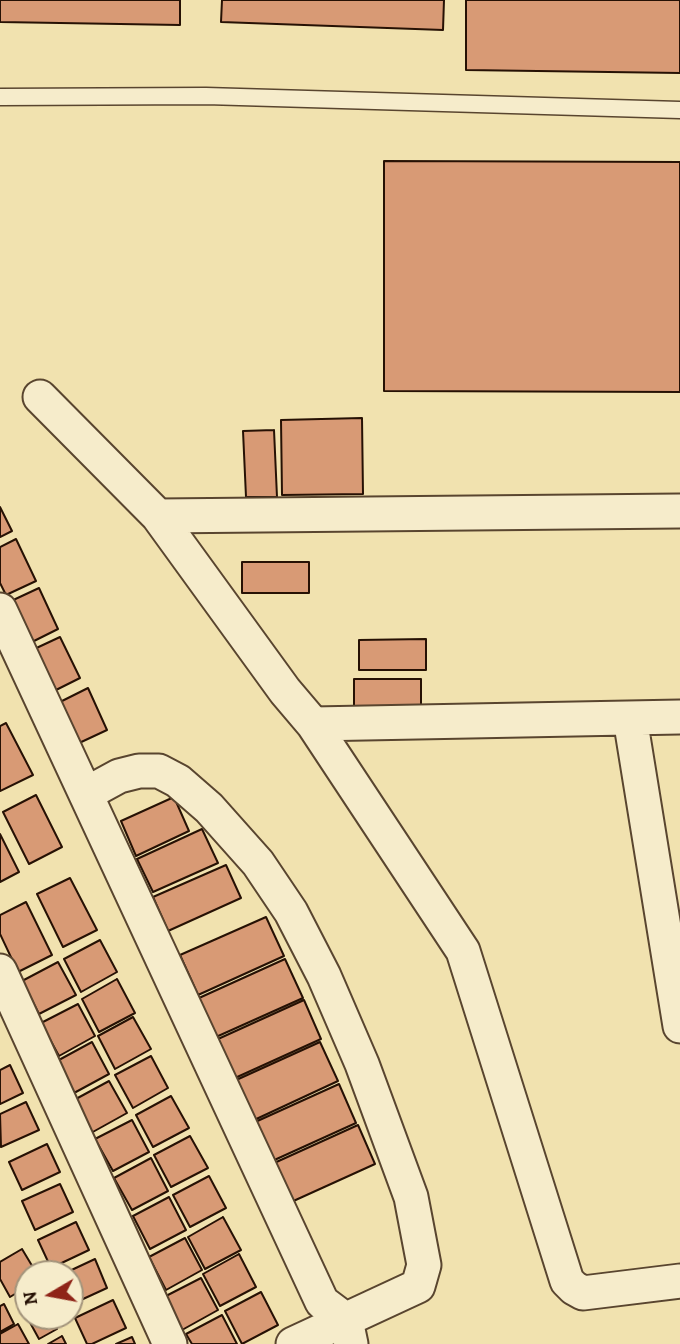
<!DOCTYPE html>
<html>
<head>
<meta charset="utf-8">
<style>
  body { margin:0 }
  #map { position:relative; width:680px; height:1344px; overflow:hidden; background:#f1e2af; font-family:Alegreya,serif }
  canvas { display:block }
  .north { position:absolute; left:14px; top:1260px; width:70px; height:70px; box-sizing:border-box; background:#f6eccb; border:2px solid #a3947b; border-radius:50%; rotate:260deg; font-size:19px; font-weight:700; line-height:28px; text-align:center; color:#261104 }
  .north::after { content:''; display:block; margin:auto; width:24px; height:32px; background:#8f2418; clip-path:polygon(50% 0,100% 100%,50% 72%,0 100%) }
</style>
</head>
<body>
<div id="map">
<canvas width="680" height="1344"></canvas>
<div class="north">N</div>
</div>
<script>
const context = document.querySelector('canvas').getContext('2d');
context.lineJoin = 'round';
function paint(path, color) {
  context.fillStyle = color;
  context.fill(path, 'evenodd');
}
function shape(rows) {
  const path = new Path2D();
  for (const r of rows) {
    path.moveTo(r[0], r[1]);
    for (let i = 2; i < r.length; i += 2) path.lineTo(r[i], r[i + 1]);
  }
  return path;
}
function stroke(path, color, width, dash) {
  context.strokeStyle = color;
  context.lineWidth = width;
  context.lineCap = dash ? 'butt' : 'round';
  context.setLineDash(dash || []);
  context.stroke(path);
}
const building = shape([
  [0,0,180,0,180,25,0,22,0,0],
  [222,0,444,0,443,30,221,22,222,0],
  [466,0,680,0,680,73,466,70,466,0],
  [384,161,680,162,680,392,384,391,384,161],
  [362,418,363,494,282,495,281,420,362,418],
  [274,430,277,497,246,497,243,431,274,430],
  [0,507,12,531,0,537,0,507],
  [16,539,36,581,6,595,0,583,0,547,16,539],
  [242,562,309,562,309,593,242,593,242,562],
  [39,588,58,629,28,644,9,602,39,588],
  [60,637,80,678,50,693,30,651,60,637],
  [426,639,426,670,359,670,359,640,426,639],
  [354,679,421,679,421,709,354,709,354,679],
  [88,688,107,730,77,744,58,703,88,688],
  [6,723,33,775,0,791,0,726,6,723],
  [36,795,62,847,29,864,3,812,36,795],
  [174,797,189,831,136,856,121,821,174,797],
  [202,829,218,863,153,892,137,859,202,829],
  [0,834,19,872,0,882,0,834],
  [226,865,241,898,168,931,153,897,226,865],
  [70,878,97,930,63,947,37,894,70,878],
  [26,902,52,955,18,972,0,934,0,915,26,902],
  [266,917,284,956,198,995,180,955,266,917],
  [100,940,117,972,81,992,64,959,100,940],
  [285,959,303,998,216,1037,199,998,285,959],
  [58,962,76,995,39,1014,22,981,58,962],
  [117,979,135,1013,99,1032,82,999,117,979],
  [304,1000,321,1039,235,1078,218,1039,304,1000],
  [78,1004,95,1036,59,1056,41,1023,78,1004],
  [133,1017,151,1049,115,1069,98,1036,133,1017],
  [92,1042,109,1074,74,1093,57,1061,92,1042],
  [320,1042,338,1081,252,1121,234,1081,320,1042],
  [151,1056,168,1088,133,1108,115,1075,151,1056],
  [10,1065,23,1093,0,1104,0,1070,10,1065],
  [109,1081,127,1113,91,1133,74,1100,109,1081],
  [339,1084,356,1123,270,1162,253,1123,339,1084],
  [171,1096,189,1128,153,1147,136,1115,171,1096],
  [26,1102,39,1130,1,1147,0,1114,26,1102],
  [132,1120,149,1152,113,1171,95,1139,132,1120],
  [358,1125,375,1164,289,1203,272,1164,358,1125],
  [190,1136,208,1168,171,1187,154,1155,190,1136],
  [47,1144,60,1172,22,1190,9,1162,47,1144],
  [151,1158,168,1191,132,1210,114,1178,151,1158],
  [209,1176,226,1208,190,1227,173,1195,209,1176],
  [60,1184,73,1212,35,1230,22,1201,60,1184],
  [169,1197,186,1230,150,1249,133,1216,169,1197],
  [223,1217,241,1250,205,1269,188,1237,223,1217],
  [76,1222,89,1250,51,1268,38,1240,76,1222],
  [185,1238,202,1270,166,1290,149,1257,185,1238],
  [22,1249,37,1274,28,1274,28,1286,10,1297,0,1279,0,1262,22,1249],
  [239,1254,256,1287,220,1306,203,1274,239,1254],
  [95,1259,107,1288,70,1305,70,1274,63,1274,95,1259],
  [201,1278,218,1310,182,1330,164,1297,201,1278],
  [28,1290,28,1316,50,1316,57,1329,39,1339,16,1297,28,1290],
  [261,1292,278,1325,242,1344,225,1311,261,1292],
  [113,1300,126,1328,92,1344,87,1344,75,1318,113,1300],
  [4,1304,14,1324,0,1332,0,1306,4,1304],
  [222,1315,237,1344,192,1344,186,1334,222,1315],
  [18,1324,29,1344,0,1344,0,1334,18,1324],
  [62,1336,66,1344,48,1344,62,1336],
  [132,1337,135,1344,116,1344,132,1337]
]);
const service = shape([
  [0,97,206,96,680,110]
]);
const minor = shape([
  [40,397,158,516,285,691,313,724,463,951,567,1281,574,1288,583,1293,680,1281],
  [158,516,680,511],
  [0,610,322,1302,346,1320,351,1344],
  [630,718,680,1026],
  [313,724,680,717],
  [86,794,119,776,139,771,159,771,178,781,209,808,258,863,291,912,324,976,362,1064,411,1197,424,1265,418,1286,293,1344],
  [0,971,170,1344]
]);
paint(building, '#d89a75');
stroke(building, '#261104', 2);
stroke(service, '#59452f', 19);
stroke(minor, '#59452f', 37);
stroke(service, '#f6eccb', 16);
stroke(minor, '#f6eccb', 33);
</script>
</body>
</html>
